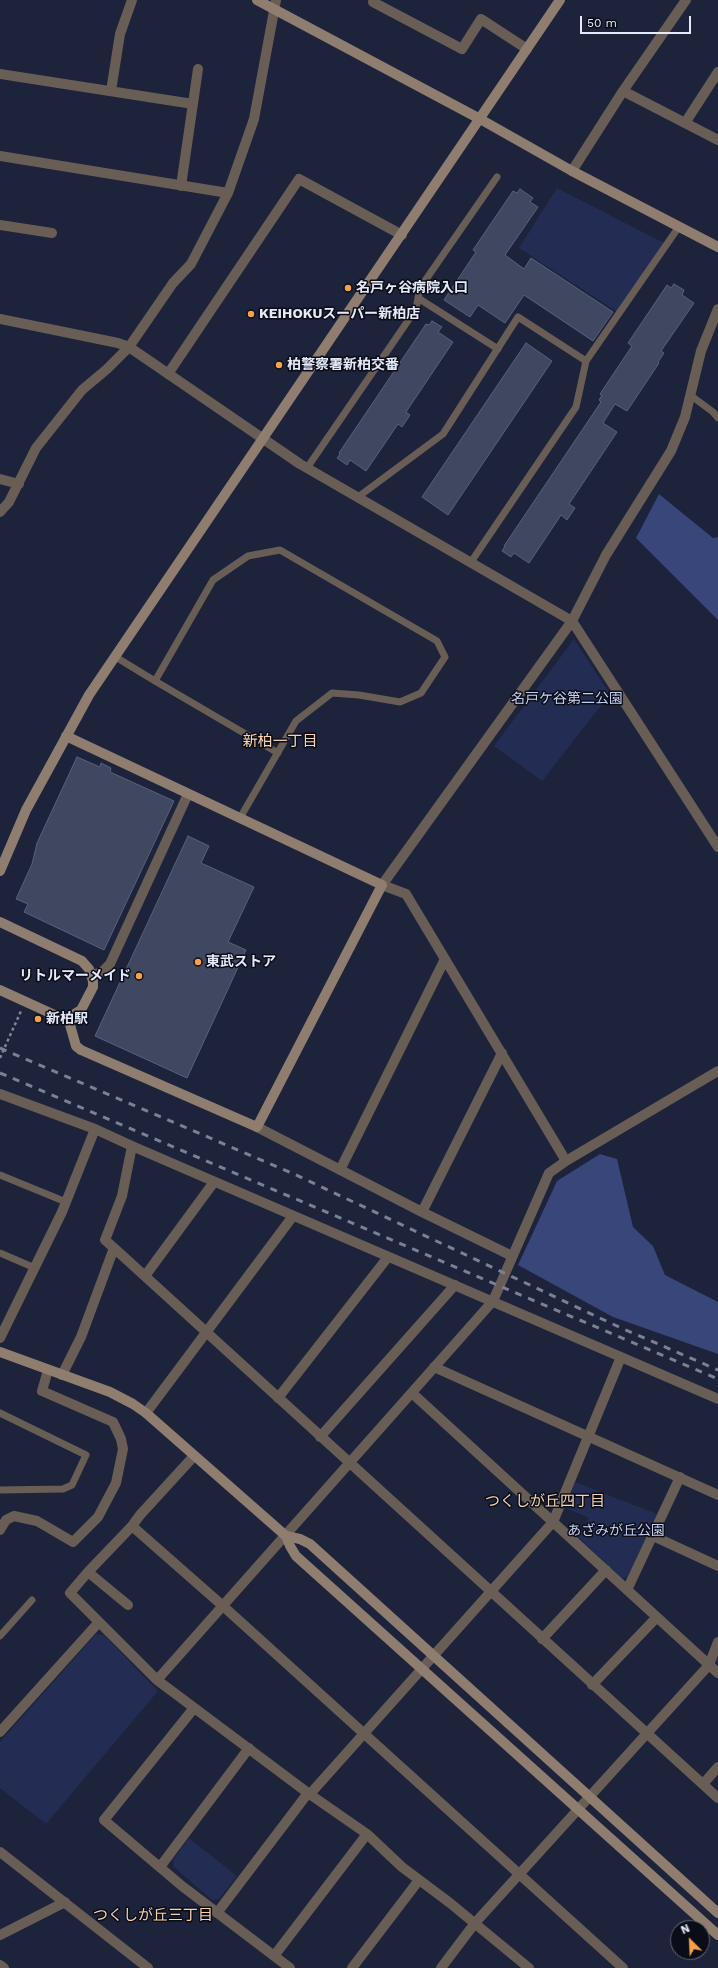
<!DOCTYPE html>
<html>
<head>
<meta charset="utf-8">
<style>
  body { margin:0 }
  #map { position:relative; width:718px; height:1968px; overflow:hidden; background:#1c233a; font-family:"Work Sans",sans-serif }
  canvas { display:block }
  .north { position:absolute; left:670px; top:1920px; width:40px; height:40px; box-sizing:border-box; background:#0a0d17; border:1px solid #626572; border-radius:50%; rotate:336deg; font-size:11px; font-weight:700; line-height:16px; text-align:center; color:#e5eafa }
  .north::after { content:''; display:block; margin:auto; width:14px; height:18px; background:#f7a149; clip-path:polygon(50% 0,100% 100%,50% 72%,0 100%) }
  .scale { position:absolute; left:580px; top:16px; width:111px; height:18px; box-sizing:border-box; border:2px solid #e5eafa; border-top:0; padding-left:5px; font-size:12px; line-height:14px; white-space:nowrap; color:#e5eafa; -webkit-text-stroke:3px #0a0d17; paint-order:stroke }
</style>
</head>
<body>
<div id="map">
<canvas width="718" height="1968"></canvas>
<div class="north">N</div>
<div class="scale">50 m</div>
</div>
<script>
const context = document.querySelector('canvas').getContext('2d');
context.lineJoin = 'round';
function paint(path, color) {
  context.fillStyle = color;
  context.fill(path, 'evenodd');
}
function shape(rows) {
  const path = new Path2D();
  for (const r of rows) {
    path.moveTo(r[0], r[1]);
    for (let i = 2; i < r.length; i += 2) path.lineTo(r[i], r[i + 1]);
  }
  return path;
}
function stroke(path, color, width, dash) {
  context.strokeStyle = color;
  context.lineWidth = width;
  context.lineCap = dash ? 'butt' : 'round';
  context.setLineDash(dash || []);
  context.stroke(path);
}
function write(font, color, halo, rows, align = 'center') {
  context.font = font + ' "Work Sans","Noto Sans JP",sans-serif';
  context.lineWidth = 3;
  context.setLineDash([]);
  context.textBaseline = 'middle';
  context.strokeStyle = halo;
  context.fillStyle = color;
  for (const [text, x, y, turn = 0] of rows) {
    context.save();
    context.translate(x, y);
    context.rotate((+turn || 0) * Math.PI / 180);
    context.textAlign = isNaN(turn) ? turn : align;
    if (halo) context.strokeText(text, 0, 0);
    context.fillText(text, 0, 0);
    context.restore();
  }
}
const green = shape([
  [557,188,666,244,619,313,519,248],
  [574,639,610,694,542,781,494,746],
  [575,1482,657,1514,628,1577,622,1578,578,1537,589,1518,566,1508],
  [96,1634,104,1635,158,1691,46,1824,0,1788,0,1742],
  [189,1838,237,1876,219,1899,212,1900,174,1867,173,1860]
]);
const forest = shape([
  [659,494,713,538,718,537,718,620,636,538],
  [600,1154,617,1159,633,1227,653,1246,665,1275,718,1302,718,1354,613,1317,518,1265,557,1181]
]);
const building = shape([
  [520,189,533,198,530,202,538,207,505,255,524,269,531,258,613,312,593,341,524,295,505,323,478,305,470,317,444,300,476,252,473,250,513,191,517,193,520,189],
  [674,284,684,290,682,295,694,303,661,351,664,353,658,362,659,363,627,411,615,404,603,423,617,432,569,504,575,508,567,520,561,515,529,563,514,553,511,557,502,551,505,546,504,546,601,402,599,400,602,395,600,394,632,346,628,343,667,285,671,288,674,284],
  [432,321,442,327,438,332,453,342,406,412,410,415,402,427,398,424,366,471,350,460,347,465,337,458,340,454,339,453,426,324,429,325,432,321],
  [526,343,552,361,448,515,422,497,526,343],
  [77,757,100,767,101,763,111,768,110,772,174,801,104,950,24,912,28,904,16,899,32,864,37,843,77,757],
  [188,836,209,846,201,863,254,887,228,942,246,950,187,1078,95,1036,188,836]
]);
const path = shape([
  [0,1058,21,1011]
]);
const lane = shape([
  [418,298,498,349],
  [690,395,713,412,718,418],
  [307,468,416,309,420,288,497,177],
  [358,497,443,434,518,317,586,361],
  [471,562,576,407,586,361,678,228],
  [114,656,155,681],
  [240,818,296,721,332,693,359,695,400,702,421,693,445,657,437,641,280,550,248,556,213,580,155,681,278,753],
  [0,1175,66,1202],
  [0,1253,35,1268],
  [0,1413,86,1455,72,1485,63,1489,0,1490],
  [0,1636,32,1600]
]);
const street = shape([
  [375,0,373,2,462,49,481,19,527,49],
  [0,74,193,104],
  [111,91,120,34,132,0],
  [623,91,718,140],
  [685,123,718,72],
  [0,156,228,193],
  [572,171,623,91,686,0],
  [181,186,198,69],
  [0,225,52,233],
  [0,319,118,343,129,347,300,464,572,621,718,847],
  [168,374,299,179,402,235],
  [0,479,19,484],
  [0,512,9,502,36,448,82,390,107,369,129,347,173,283,191,264,228,193,254,119,276,0],
  [92,975,102,972,110,964,188,794],
  [0,1094,95,1129,132,1146,122,1196,105,1240,114,1248,81,1337,62,1375],
  [257,1127,422,1212,512,1256],
  [132,1146,718,1399],
  [566,1161,406,894,382,885,572,621,606,555,671,451,685,417,701,351,718,309],
  [340,1170,445,959],
  [422,1212,502,1053],
  [114,1248,718,1798],
  [145,1276,214,1182],
  [0,1338,62,1212,95,1129],
  [434,1367,718,1495],
  [412,1393,718,1673],
  [278,1398,388,1257],
  [146,1413,293,1216],
  [320,1437,455,1285],
  [194,1456,140,1515,132,1526,223,1606,623,1968],
  [0,1530,6,1520,14,1516,37,1521,73,1542,98,1517,116,1483,123,1449,121,1439,113,1422,42,1391,48,1370],
  [653,1536,718,1566],
  [88,1572,70,1593,157,1680,308,1793,367,1834,402,1867,450,1903,529,1968],
  [627,1590,680,1477],
  [128,1605,88,1572,132,1526],
  [542,1639,606,1570],
  [157,1680,493,1301,549,1173,566,1161,718,1071],
  [592,1685,657,1617],
  [194,1708,104,1820,182,1886,290,1968],
  [0,1732,99,1622],
  [703,1784,718,1767],
  [310,1794,553,1522,621,1357],
  [0,1852,148,1968],
  [160,1867,249,1748],
  [217,1913,308,1793],
  [0,1935,65,1902],
  [274,1956,367,1834],
  [0,1965,4,1968],
  [352,1968,419,1880],
  [441,1968,475,1923,709,1665,718,1642]
]);
const secondary = shape([
  [257,0,480,119,572,171,718,247],
  [66,736,382,885,257,1127,81,1050,76,1046,68,1018],
  [0,871,26,810,89,695,560,0],
  [0,922,82,961,89,969,93,981,93,987,81,1010,68,1018,59,1017,0,990],
  [0,1352,110,1392,133,1404,146,1413,286,1536,300,1539,310,1544,718,1913],
  [286,1536,290,1546,296,1556,718,1935]
]);
const rail = shape([
  [0,1048,294,1174,619,1327,718,1370],
  [0,1073,718,1379]
]);
const markers = [
  [348,288,4,"#f7a149"],
  [251,314,4,"#f7a149"],
  [279,365,4,"#f7a149"],
  [198,962,4,"#f7a149"],
  [139,976,4,"#f7a149"],
  [38,1019,4,"#f7a149"]
];
const poiNames = [
  ["名戸ヶ谷病院入口",356,288],
  ["KEIHOKUスーパー新柏店",259,314],
  ["柏警察署新柏交番",287,365],
  ["東武ストア",206,962],
  ["リトルマーメイド",131,976,"right"],
  ["新柏駅",46,1019]
];
const parkNames = [
  ["名戸ケ谷第二公園",567,699],
  ["あざみが丘公園",616,1531]
];
const neighbourhoodNames = [
  ["新柏一丁目",280,742],
  ["つくしが丘四丁目",545,1502],
  ["つくしが丘三丁目",153,1916]
];
paint(green, '#232d53');
paint(forest, '#384679');
paint(building, '#404861');
stroke(building, '#58617c', 1);
stroke(path, '#80869a', 2.5, [3, 3]);
stroke(lane, '#685e55', 7);
stroke(street, '#685e55', 10);
stroke(secondary, '#8f7e6f', 10);
stroke(rail, '#7b8195', 3, [7, 7]);
for (const [x, y, r, color] of markers) {
  const dot = new Path2D();
  dot.arc(x, y, r, 0, 2 * Math.PI);
  context.fillStyle = color;
  context.fill(dot);
  stroke(dot, '#0a0d17', 1.5);
}
write('bold 14px', '#e5eafa', '#0a0d17', poiNames, 'left');
write('14px', '#c5d0f0', '#0a0d17', parkNames);
write('15px', '#f8d3b2', '#0a0d17', neighbourhoodNames);
</script>
</body>
</html>
